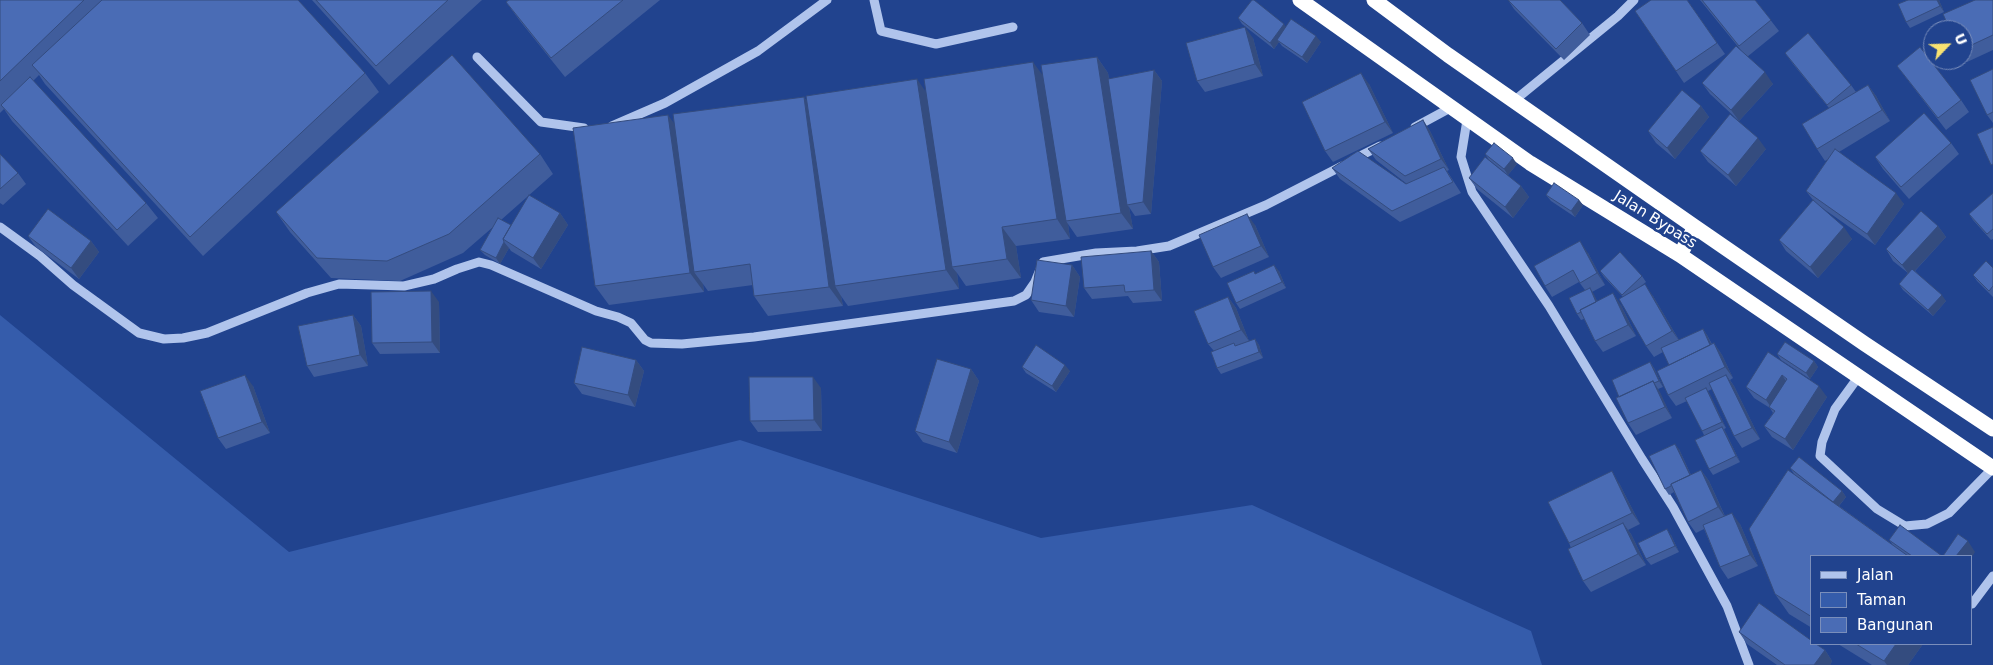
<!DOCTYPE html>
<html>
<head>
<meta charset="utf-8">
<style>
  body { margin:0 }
  #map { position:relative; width:1993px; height:665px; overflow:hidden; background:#21438e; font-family:"DejaVu Sans",sans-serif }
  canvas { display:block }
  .legend { position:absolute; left:1810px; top:555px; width:162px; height:90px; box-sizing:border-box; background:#21438e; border:1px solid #7a8ebb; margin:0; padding:6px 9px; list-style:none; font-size:15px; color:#fff }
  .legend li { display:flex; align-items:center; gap:10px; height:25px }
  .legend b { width:25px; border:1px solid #7a8ebb }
  .north { position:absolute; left:1923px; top:20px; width:50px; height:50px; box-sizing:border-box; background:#21438e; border:1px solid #7a8ebb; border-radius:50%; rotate:66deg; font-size:14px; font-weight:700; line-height:20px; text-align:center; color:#fff }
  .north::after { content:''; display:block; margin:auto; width:18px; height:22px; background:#f8e271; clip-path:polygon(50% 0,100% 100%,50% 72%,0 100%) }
</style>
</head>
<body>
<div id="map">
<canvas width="1993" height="665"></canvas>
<ul class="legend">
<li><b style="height:6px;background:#b0c4ec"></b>Jalan</li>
<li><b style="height:14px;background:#355cab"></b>Taman</li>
<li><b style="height:14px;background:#4a6cb5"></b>Bangunan</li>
</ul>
<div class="north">U</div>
</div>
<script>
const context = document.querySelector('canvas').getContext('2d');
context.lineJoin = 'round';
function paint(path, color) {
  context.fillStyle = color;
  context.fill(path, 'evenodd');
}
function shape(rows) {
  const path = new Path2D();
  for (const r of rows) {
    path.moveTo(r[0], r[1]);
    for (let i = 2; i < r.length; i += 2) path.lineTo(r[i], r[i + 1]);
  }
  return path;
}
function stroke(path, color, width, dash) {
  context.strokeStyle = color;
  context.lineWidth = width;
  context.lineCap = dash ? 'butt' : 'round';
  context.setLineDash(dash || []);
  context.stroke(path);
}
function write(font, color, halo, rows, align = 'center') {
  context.font = font + ' "DejaVu Sans",sans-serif';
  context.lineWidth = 5;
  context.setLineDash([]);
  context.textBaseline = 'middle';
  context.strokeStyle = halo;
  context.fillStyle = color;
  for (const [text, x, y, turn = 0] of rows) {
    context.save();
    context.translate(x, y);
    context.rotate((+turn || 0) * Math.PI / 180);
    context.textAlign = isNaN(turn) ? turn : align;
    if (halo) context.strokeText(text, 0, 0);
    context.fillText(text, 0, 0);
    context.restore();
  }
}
const green = shape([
  [0,315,289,552,740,440,1041,538,1252,505,1531,631,1542,665,0,665]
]);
const minor = shape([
  [874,0,881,31,936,44,1013,27],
  [477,57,541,122,584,128],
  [1515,100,1618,16,1634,0],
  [1467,120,1461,157,1472,192,1549,306,1642,459,1673,507,1727,606,1749,665],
  [612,126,665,103,758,51,827,0],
  [1415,127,1452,107],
  [1354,159,1380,146],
  [0,227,40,256,73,285,139,333,164,339,183,338,207,333,307,293,339,284,404,286,434,279,457,269,479,262,491,265,596,311,618,317,631,323,645,340,651,343,682,344,754,337,1014,301,1026,295,1035,282,1043,262,1096,253,1137,251,1169,246,1266,205,1342,166],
  [1859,376,1835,409,1822,442,1820,456,1877,509,1905,526,1927,524,1949,513,1993,468],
  [1972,604,1993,576]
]);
const highway = shape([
  [1300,0,1530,163,1680,255,1993,468],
  [1374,0,1448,55,1695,227,1865,344,1993,429],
  [1680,255,1695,227]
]);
const wall = shape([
  [0,0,298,0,365,73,379,92,203,256,45,84,39,75,33,81,146,203,158,218,128,246,12,121,4,109,0,113],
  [312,0,482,0,389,85],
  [509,0,660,0,565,77,520,21,506,2],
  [1508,0,1560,0,1582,23,1590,35,1564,60,1514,9],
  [1687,0,1725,54,1684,83,1635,11],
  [1700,0,1755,0,1779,31,1747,57,1773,84,1739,121,1710,94,1702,83,1744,54],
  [1939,0,1944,12,1910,28,1906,22],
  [1993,0,1993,50,1967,62,1963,56,1963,30],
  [1238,18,1286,27,1321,42,1307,63,1282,46,1279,42,1274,49,1242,24],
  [1253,38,1263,76,1205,92,1197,81],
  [1785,53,1851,85,1856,92,1868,85,1876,96,1890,121,1839,152,1904,204,1875,245,1821,207,1852,239,1818,278,1786,251,1779,240,1813,200,1806,191,1828,159,1825,161,1817,149,1829,108,1793,64],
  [1097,57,1108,73,1109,79,1154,70,1162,81,1151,214,1135,216,1129,207,1133,229,1077,237,1068,224,1070,239,1016,246,1021,278,966,286,957,273,959,289,848,306,841,296,843,306,768,316,754,296,753,285,708,291,703,284,704,292,609,305,595,286,675,124,804,97,807,102,926,92,1043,76],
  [1897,66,1961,100,1969,112,1946,130],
  [1993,69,1993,123,1987,115],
  [1369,84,1393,133,1333,162,1325,151],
  [1701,106,1709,117,1675,159,1656,143,1648,131],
  [1423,120,1430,131,1449,170,1447,171,1461,193,1400,222,1340,179,1332,168,1406,184,1407,184,1376,160,1368,149],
  [1951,143,1959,154,1909,199,1883,169,1875,157],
  [1766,149,1736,186,1708,162,1700,151],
  [0,154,18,173,26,184,3,205,0,203],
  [540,154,553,174,501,220,511,225,560,213,568,225,541,269,511,251,509,248,500,264,485,255,480,250,493,227,463,253,400,281,331,278,290,232,276,212],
  [1485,154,1517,164,1508,175,1489,160],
  [1469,178,1521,186,1529,197,1513,218,1477,189],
  [1993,193,1993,239,1991,240,1973,220,1969,214],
  [1546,195,1579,200,1583,205,1575,217,1551,201],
  [1255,225,1269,257,1221,278,1213,267],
  [1938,226,1946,237,1915,271,1946,301,1933,316,1903,290,1899,284,1908,273,1893,261,1886,249],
  [28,236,91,241,99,252,79,279,36,247],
  [1151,251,1159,262,1162,301,1133,303,1128,296,1092,299,1084,288],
  [1588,253,1605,285,1592,292,1597,301,1621,305,1636,336,1603,352,1595,341,1584,319,1581,320,1577,314,1585,290,1579,282,1552,297,1545,286],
  [1072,265,1080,277,1074,317,1039,312,1031,300],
  [1993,268,1993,297,1977,281,1973,275],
  [1279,271,1286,288,1240,309,1236,303,1255,274],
  [1600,271,1642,276,1646,282,1641,286,1653,296,1679,340,1703,329,1707,335,1712,344,1714,343,1722,355,1733,378,1730,380,1734,386,1760,439,1742,448,1734,436,1712,389,1708,391,1726,428,1724,429,1726,433,1740,462,1713,475,1709,469,1704,435,1687,401,1676,406,1668,395,1669,365,1663,352,1654,357,1646,346,1623,297,1604,277],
  [1228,297,1236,308,1249,341,1255,339,1259,345,1263,358,1221,374,1217,368,1214,351,1208,344],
  [439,302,440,353,380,354,372,343],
  [353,315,361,326,368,366,314,377,307,366],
  [1768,352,1827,397,1793,450,1772,437,1764,426,1773,413,1770,408,1754,398,1746,387],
  [1777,354,1814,361,1818,367,1810,379,1781,360],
  [636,360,644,371,635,407,582,394,574,383],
  [1650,362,1654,368,1663,387,1658,389,1672,418,1636,435,1628,423,1619,397],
  [1022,367,1070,371,1056,392,1026,373],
  [971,369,979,381,957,453,923,442,915,431],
  [253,386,270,433,226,449,218,438],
  [821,388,822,431,758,432,750,421],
  [1679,449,1691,475,1701,470,1709,481,1725,516,1740,524,1758,566,1728,579,1720,567,1704,529,1696,533,1688,522,1674,492,1669,495,1665,489],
  [1790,468,1842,491,1846,497,1839,506,1893,545,1889,540,1942,556,1812,556,1812,628,1789,614,1775,594,1794,474],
  [1619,483,1640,524,1628,530,1631,534,1646,565,1591,592,1583,581,1571,548,1569,543],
  [1671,535,1679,552,1651,565,1646,559],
  [1739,632,1825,650,1832,661,1830,665,1777,665,1747,644],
  [1838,644,1923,644,1908,665,1872,665]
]);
const shadedWall = shape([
  [1937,0,1939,0,1944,12,1940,6],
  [1284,24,1288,30,1277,40,1279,42,1274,49,1270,43],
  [1245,27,1253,38,1263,76,1255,64],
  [1316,36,1321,42,1307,63,1302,57],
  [1097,57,1108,73,1129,205,1127,205,1129,207,1133,229,1121,213],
  [1033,62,1047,81,1066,221,1068,224,1070,239,1057,219],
  [1154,70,1162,81,1151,214,1143,202],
  [1765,72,1773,84,1739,121,1731,110],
  [1361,73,1369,84,1393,133,1385,122],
  [917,79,931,99,952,267,957,273,959,289,946,270],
  [1868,85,1876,96,1890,121,1882,110],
  [804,97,817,116,835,286,841,296,843,306,829,287],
  [1701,106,1709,117,1675,159,1667,148],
  [668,115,682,134,694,272,703,284,704,292,690,273],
  [1423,120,1430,131,1449,170,1441,159],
  [1758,138,1766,149,1736,186,1728,175],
  [1513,158,1517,164,1508,175,1504,169],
  [1521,186,1529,197,1513,218,1505,207],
  [1896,193,1904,204,1875,245,1867,234],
  [1579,200,1583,205,1575,217,1571,211],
  [560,213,568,225,541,269,533,258],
  [1247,214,1255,225,1269,257,1261,246],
  [1938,226,1946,237,1910,276,1902,265],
  [1002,227,1016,246,1021,278,1007,259],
  [1844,227,1852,239,1818,278,1810,267],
  [91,241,99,252,79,279,71,268],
  [1580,241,1588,253,1605,285,1597,273],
  [504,242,509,248,500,264,496,258],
  [1151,251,1159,262,1162,301,1154,290],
  [1072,265,1080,277,1074,317,1066,306],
  [1274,265,1279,271,1286,288,1282,282],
  [1645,284,1653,296,1680,342,1672,331],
  [1590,288,1594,294,1601,310,1597,304],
  [431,291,439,302,440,353,432,342],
  [1613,293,1621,305,1636,336,1628,325],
  [1942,295,1946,301,1933,316,1928,310],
  [1228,297,1236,308,1249,341,1241,330],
  [353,315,361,326,368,366,360,355],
  [1703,329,1707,335,1716,354,1712,349],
  [1255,339,1259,345,1263,358,1259,352],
  [1714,343,1722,355,1733,378,1725,367],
  [636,360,644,371,635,407,628,395],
  [1814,361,1818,367,1810,379,1806,373],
  [1650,362,1654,368,1663,387,1659,381],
  [1065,365,1070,371,1056,392,1052,386],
  [971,369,979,381,957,453,949,442],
  [245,375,253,386,270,433,262,422],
  [1726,375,1734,386,1760,439,1752,428],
  [1782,375,1790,387,1773,410,1766,400],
  [813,377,821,388,822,431,814,420],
  [1653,381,1660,392,1672,418,1665,407],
  [1819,386,1827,397,1793,450,1785,439],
  [1706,388,1710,394,1726,428,1722,422],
  [1722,427,1726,433,1740,462,1736,456],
  [1675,444,1679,449,1694,482,1690,477],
  [1701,470,1709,481,1726,519,1718,507],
  [1612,471,1619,483,1640,524,1632,513],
  [1842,491,1846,497,1837,508,1833,502],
  [1732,513,1740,524,1758,566,1750,555],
  [1623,523,1631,534,1646,565,1638,554],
  [1667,529,1671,535,1679,552,1675,546],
  [1968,541,1975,552,1972,557,1972,556,1956,556],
  [1896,644,1923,644,1908,665,1887,665,1884,661],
  [1825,650,1832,661,1830,665,1814,665]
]);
const building = shape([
  [0,0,84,0,0,81,0,0],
  [102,0,298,0,365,73,190,237,32,65,102,0],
  [316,0,448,0,376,66,316,0],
  [509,0,623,0,551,58,506,2,509,0],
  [1252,0,1254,0,1284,24,1270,43,1238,18,1252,0],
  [1508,0,1560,0,1582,23,1556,49,1508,0],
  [1651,0,1687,0,1717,43,1676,71,1635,11,1651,0],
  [1702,0,1755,0,1771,20,1739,46,1702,0],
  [1908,0,1937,0,1940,6,1906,22,1898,4,1908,0],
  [1975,0,1993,0,1993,35,1963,49,1963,30,1950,30,1943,14,1975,0],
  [1291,19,1316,36,1302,57,1277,40,1291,19],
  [1245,27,1255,64,1197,81,1186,43,1245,27],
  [1808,33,1851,85,1827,105,1785,53,1808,33],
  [1736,46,1765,72,1731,110,1702,83,1736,46],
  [1920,47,1961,100,1938,118,1897,66,1920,47],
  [452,55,540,154,449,234,387,261,317,258,276,212,452,55],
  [1097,57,1121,213,1066,221,1041,65,1097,57],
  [1033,62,1057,219,1002,227,1007,259,952,267,924,79,1033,62],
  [1993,69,1993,112,1987,115,1970,80,1993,69],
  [1154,70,1143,202,1127,205,1108,79,1154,70],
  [1361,73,1385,122,1325,151,1302,102,1361,73],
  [30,77,146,203,117,230,1,105,30,77],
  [917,79,946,270,835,286,806,96,917,79],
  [1868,85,1882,110,1817,149,1802,124,1868,85],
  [1682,90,1701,106,1667,148,1648,131,1682,90],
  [804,97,829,287,754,296,750,264,694,272,673,114,804,97],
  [1924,113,1951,143,1901,187,1875,157,1924,113],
  [1730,114,1758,138,1728,175,1700,151,1730,114],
  [668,115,690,273,595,286,573,128,668,115],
  [1423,120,1441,159,1405,176,1368,149,1423,120],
  [1993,127,1993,164,1991,165,1977,134,1993,127],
  [1494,143,1513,158,1504,169,1485,154,1494,143],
  [1835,149,1896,193,1867,234,1806,191,1835,149],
  [1358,151,1406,184,1444,167,1453,182,1392,211,1332,168,1358,151],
  [0,154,18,173,0,189,0,154],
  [1485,157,1521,186,1505,207,1469,178,1485,157],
  [1554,183,1579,200,1571,211,1546,195,1554,183],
  [1993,193,1993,229,1987,234,1969,214,1993,193],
  [529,195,560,213,533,258,503,239,529,195],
  [1813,200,1844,227,1810,267,1779,240,1813,200],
  [48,209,91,241,71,268,28,236,48,209],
  [1921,211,1938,226,1902,265,1886,249,1921,211],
  [1247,214,1261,246,1213,267,1199,235,1247,214],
  [498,218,511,225,503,239,504,242,496,258,480,250,498,218],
  [1580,241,1597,273,1580,283,1573,270,1545,286,1534,266,1580,241],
  [1151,251,1154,290,1125,292,1124,285,1084,288,1081,257,1151,251],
  [1620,252,1642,276,1622,295,1600,271,1620,252],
  [1037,260,1072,265,1066,306,1031,300,1037,260],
  [1986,261,1993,268,1993,286,1989,291,1973,275,1986,261],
  [1274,265,1282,282,1236,303,1227,283,1254,271,1255,274,1274,265],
  [1912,269,1942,295,1928,310,1899,284,1912,269],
  [1645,284,1672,331,1646,346,1619,299,1645,284],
  [1590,288,1596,302,1580,310,1581,312,1577,314,1569,298,1590,288],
  [431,291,432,342,372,343,371,292,431,291],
  [1613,293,1628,325,1595,341,1580,310,1613,293],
  [1228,297,1241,330,1208,344,1194,311,1228,297],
  [353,315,360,355,307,366,298,326,353,315],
  [1703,329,1710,345,1669,365,1661,348,1703,329],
  [1255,339,1259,352,1217,368,1211,352,1234,343,1235,346,1255,339],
  [1785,342,1814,361,1806,373,1777,354,1785,342],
  [1714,343,1725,367,1668,395,1657,371,1714,343],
  [1036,345,1065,365,1052,386,1022,367,1036,345],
  [582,347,636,360,628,395,574,383,582,347],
  [1768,352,1819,386,1785,439,1764,426,1775,411,1769,407,1787,379,1782,375,1766,400,1746,387,1768,352],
  [937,359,971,369,949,442,915,431,937,359],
  [1650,362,1659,381,1654,383,1653,381,1619,397,1612,380,1650,362],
  [245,375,262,422,218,438,200,391,245,375],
  [1726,375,1752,428,1734,436,1709,383,1726,375],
  [749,377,813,377,814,420,750,421,749,377],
  [1653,381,1665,407,1628,423,1616,398,1653,381],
  [1706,388,1722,422,1702,431,1685,398,1706,388],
  [1722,427,1736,456,1709,469,1695,440,1722,427],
  [1675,444,1690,475,1671,484,1671,486,1665,489,1649,456,1675,444],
  [1799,457,1842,491,1833,502,1790,468,1799,457],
  [1701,470,1718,507,1688,522,1671,484,1701,470],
  [1788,470,1908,556,1812,556,1812,617,1775,594,1749,529,1788,470],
  [1612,471,1632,513,1569,543,1548,502,1612,471],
  [1732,513,1750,555,1720,567,1703,525,1732,513],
  [1623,523,1638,554,1583,581,1568,549,1623,523],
  [1900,525,1942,556,1912,556,1889,540,1900,525],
  [1667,529,1675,546,1646,559,1638,543,1667,529],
  [1958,534,1968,541,1956,556,1943,556,1958,534],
  [1759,603,1812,641,1812,644,1816,644,1825,650,1814,665,1785,665,1739,632,1759,603],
  [1856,644,1896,644,1884,661,1856,644]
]);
const streetNames = [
  ["Jalan Bypass",1655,220,32]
];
paint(green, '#355cab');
stroke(minor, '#b0c4ec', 9);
stroke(highway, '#fff', 15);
paint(wall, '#405d9c');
paint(shadedWall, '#344c7f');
paint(building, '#4a6cb5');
stroke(building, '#344c7f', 1);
write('15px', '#fff', '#21438e', streetNames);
</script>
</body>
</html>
